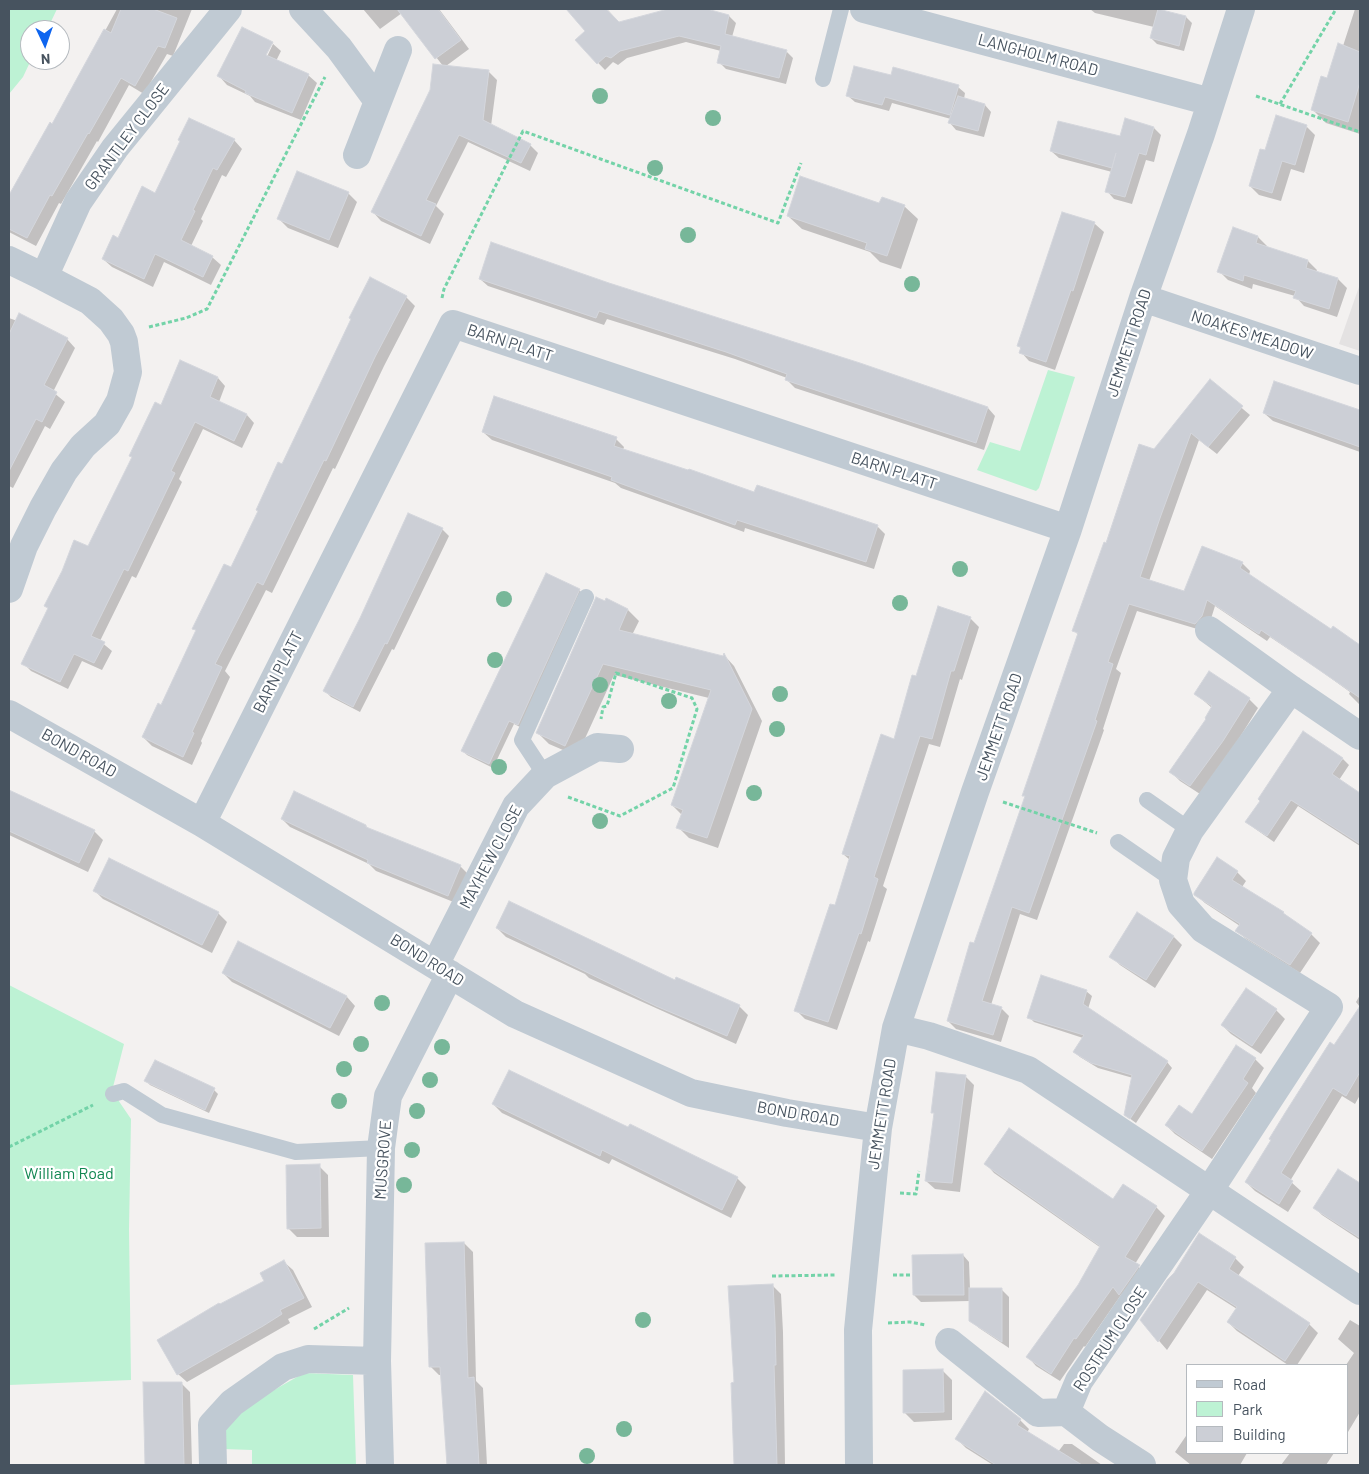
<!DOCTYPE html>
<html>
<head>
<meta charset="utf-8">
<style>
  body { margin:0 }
  #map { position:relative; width:1369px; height:1474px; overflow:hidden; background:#f3f1f0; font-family:Barlow,sans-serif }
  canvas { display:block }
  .frame { position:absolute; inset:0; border:10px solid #47535f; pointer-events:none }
  .legend { position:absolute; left:1186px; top:1364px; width:162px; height:90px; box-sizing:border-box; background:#fff; border:1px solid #b5babf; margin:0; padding:6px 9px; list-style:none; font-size:15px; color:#47535f }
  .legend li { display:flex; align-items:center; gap:10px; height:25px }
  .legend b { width:25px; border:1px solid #b5babf }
  .north { position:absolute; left:20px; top:20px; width:50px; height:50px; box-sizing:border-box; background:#fff; border:1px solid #b5babf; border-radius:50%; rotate:177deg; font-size:14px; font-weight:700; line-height:20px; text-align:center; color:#47535f }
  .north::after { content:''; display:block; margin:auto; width:18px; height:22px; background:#0e65ef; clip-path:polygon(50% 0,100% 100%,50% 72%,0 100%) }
</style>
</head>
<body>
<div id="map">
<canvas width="1369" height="1474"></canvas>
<div class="frame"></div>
<ul class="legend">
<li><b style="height:6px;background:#c0cad3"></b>Road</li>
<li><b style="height:14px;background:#bdf2d4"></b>Park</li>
<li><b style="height:14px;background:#cccfd6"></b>Building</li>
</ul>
<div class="north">N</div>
</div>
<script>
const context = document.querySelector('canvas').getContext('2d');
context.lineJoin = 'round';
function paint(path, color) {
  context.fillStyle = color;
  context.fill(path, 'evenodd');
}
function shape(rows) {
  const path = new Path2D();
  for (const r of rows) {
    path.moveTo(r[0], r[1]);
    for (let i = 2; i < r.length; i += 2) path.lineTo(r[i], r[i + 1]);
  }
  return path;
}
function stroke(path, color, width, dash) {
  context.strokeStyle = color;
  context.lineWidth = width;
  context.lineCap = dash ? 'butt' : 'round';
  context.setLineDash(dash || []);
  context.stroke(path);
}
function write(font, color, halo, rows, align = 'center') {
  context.font = font + ' Barlow,sans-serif';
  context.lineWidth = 4.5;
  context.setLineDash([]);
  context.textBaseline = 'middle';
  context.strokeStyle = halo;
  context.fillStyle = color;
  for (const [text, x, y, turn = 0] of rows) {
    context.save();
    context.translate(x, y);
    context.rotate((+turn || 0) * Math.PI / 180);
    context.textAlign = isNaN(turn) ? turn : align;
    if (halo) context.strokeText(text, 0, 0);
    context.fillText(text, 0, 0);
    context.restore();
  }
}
const education = shape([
  [1360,284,1360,351,1339,344]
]);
const green = shape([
  [9,9,57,9,47,30,30,30,30,60,31,60,23,77,9,94],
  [1048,370,1075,377,1039,488,1036,491,977,470,990,442,1020,451],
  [9,985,124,1044,113,1087,114,1094,131,1119,129,1229,131,1380,9,1385],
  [304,1373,353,1375,356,1465,252,1465,252,1450,223,1449,224,1427,237,1411]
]);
const shadow = shape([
  [117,9,192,9,173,56,167,54,144,94,129,85,98,142,97,141,61,204,59,203,36,246,9,232,9,197,50,124,53,126],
  [363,9,439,9,469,49,446,66,488,71,497,80,491,126,530,145,538,153,530,171,468,142,436,206,444,214,430,244,381,221,373,212,443,66,402,13,380,29],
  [568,9,607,9,620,23,672,9,702,9,729,16,736,23,732,37,786,51,793,58,786,84,726,69,719,62,721,51,686,42,627,58,618,65,613,62,605,70,576,40,587,31],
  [1090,9,1165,9,1164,12,1186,17,1192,23,1184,51,1157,44,1151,38,1154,27,1095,13],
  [1355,9,1360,9,1360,134,1326,123,1312,109,1343,46],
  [272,43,281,51,276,61,308,75,317,83,301,120,255,102,250,96,227,85,219,76],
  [270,44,273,44,265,61,262,60],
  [891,77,958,87,965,93,964,99,985,105,991,112,984,137,956,130,950,123,951,119,892,103,889,111,855,102,848,96],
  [1306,126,1315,135,1304,173,1291,169,1281,201,1259,195,1250,186,1266,152],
  [1154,128,1161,135,1154,162,1146,160,1132,204,1114,199,1107,191,1112,172,1059,158,1051,151,1121,138],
  [234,140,242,149,226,177,222,175,201,219,203,221,191,246,212,257,221,265,211,285,164,262,153,287,112,267,103,259,156,194],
  [348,193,357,202,338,248,288,228,279,219],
  [880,204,904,206,918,219,901,269,880,262,870,252,802,229,788,216],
  [1062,213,1095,224,1104,232,1055,370,1029,361,1021,352,1022,349,1018,346],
  [1234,229,1258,237,1267,246,1266,248,1308,261,1317,270,1316,272,1338,279,1347,288,1337,317,1304,306,1295,296,1253,284,1252,289,1228,280,1219,271],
  [480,279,608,284,988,408,995,416,984,450,795,388,787,380,787,378,735,359,607,319,604,325,488,286],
  [406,297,415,306,384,366,335,469,333,468,272,593,266,590,225,671,230,677,201,741,202,743,192,765,152,746,143,737,162,707,197,632,194,628,231,569,283,465],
  [9,318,67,339,75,348,53,392,65,402,50,429,45,426,13,488,9,486],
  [181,362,218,378,225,386,219,402,247,415,254,423,242,448,203,429,179,479,182,482,136,578,132,576,100,641,112,651,102,670,82,661,68,689,31,671,23,663,89,548,162,407],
  [1210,381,1250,415,1217,454,1199,440,1149,581,1185,593,1242,563,1250,571,1249,575,1332,630,1333,628,1360,646,1360,705,1349,694,1350,692,1318,669,1270,637,1267,641,1215,606,1209,625,1204,631,1137,611,1116,669,1121,673,1103,729,1104,730,1037,920,1020,914,991,1005,1001,1008,1009,1016,1001,1042,956,1029,948,1021,1026,797,1024,795,1078,635,1074,630,1107,544,1155,451],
  [1275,382,1360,412,1360,452,1273,421,1264,413],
  [483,432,616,439,624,447,623,450,755,494,877,526,885,534,874,569,745,528,744,532,621,488,615,483,492,440],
  [442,529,449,536,394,650,392,649,360,712,331,697,324,690,361,618],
  [579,590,583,594,522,728,514,724,493,768,467,755,463,751],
  [607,599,628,610,639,621,632,635,724,657,724,655,734,666,762,721,718,848,689,838,678,827,682,815,672,805,709,698,614,675,577,756,549,744,538,733],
  [970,618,979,627,962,680,960,679,940,747,929,744,883,886,887,889,870,942,868,941,837,1030,805,1019,796,1010,835,906,850,860,843,854,895,741],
  [1196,694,1249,699,1258,708,1232,750,1200,794,1180,781,1171,772,1207,719,1212,708],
  [1343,759,1349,765,1339,780,1360,794,1360,846,1298,806,1274,842,1254,828,1247,822],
  [9,791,94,831,103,840,88,872,9,835],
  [282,819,366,826,369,830,460,866,468,874,456,903,376,871,369,864,290,827],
  [1217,859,1237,872,1246,881,1242,887,1283,913,1311,934,1320,943,1300,973,1246,939,1237,931,1240,926,1205,903,1195,894],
  [94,890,218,913,227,922,212,953,103,899],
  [497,928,675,981,676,979,739,1006,748,1015,736,1044,589,978,585,974,506,937],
  [1174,937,1182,945,1155,988,1120,965,1111,956],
  [223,973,347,997,355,1006,339,1036,232,982],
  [1247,990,1276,1010,1285,1019,1261,1054,1231,1034,1222,1025],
  [1086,991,1092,996,1088,1009,1167,1062,1172,1068,1136,1123,1125,1115,1133,1078,1098,1068,1080,1057,1074,1052,1083,1038,1034,1022,1029,1017],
  [1360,995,1360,1007,1356,1002],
  [1360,1008,1360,1095,1355,1104,1342,1096,1290,1181,1301,1191,1288,1212,1255,1191,1246,1182],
  [1236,1047,1255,1059,1264,1068,1252,1088,1256,1093,1212,1159,1175,1134,1166,1125,1192,1116],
  [965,1076,974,1085,960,1192,935,1189,926,1181,935,1115,933,1112],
  [146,1081,214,1090,218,1094,209,1113,150,1085],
  [493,1104,628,1129,630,1126,737,1178,746,1187,731,1218,612,1159,609,1164,502,1113],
  [986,1164,1113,1201,1123,1186,1156,1207,1165,1216,1135,1264,1147,1274,1121,1295,1085,1347,1084,1346,1060,1381,1036,1366,1028,1357,1079,1285,1101,1248,994,1173],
  [319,1166,328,1175,329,1237,297,1237,288,1228],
  [1339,1171,1360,1185,1360,1240,1322,1215,1315,1208],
  [1200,1235,1235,1258,1244,1267,1238,1276,1309,1324,1318,1333,1297,1365,1288,1365,1237,1331,1228,1322,1237,1309,1207,1290,1167,1350,1141,1320,1175,1274],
  [464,1243,473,1252,476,1381,483,1388,487,1465,447,1465,442,1375,439,1375,430,1366],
  [963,1255,969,1262,970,1289,1001,1289,1009,1297,1009,1348,979,1328,970,1320,970,1301,921,1302,914,1295],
  [284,1262,293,1270,312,1307,288,1319,290,1323,187,1382,178,1374],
  [772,1285,781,1294,783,1332,785,1465,735,1465,733,1384,736,1384],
  [1350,1320,1360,1326,1360,1412,1348,1432,1348,1365,1346,1365,1354,1353,1338,1339],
  [943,1371,952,1380,952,1420,914,1422,905,1413],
  [181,1383,190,1392,192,1465,147,1465,145,1384],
  [1020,1420,1029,1429,1027,1433,1058,1452,1064,1444,1072,1444,1102,1465,993,1465,966,1448,957,1439],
  [1188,1433,1188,1453,1247,1453,1240,1465,1191,1465,1175,1452],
  [1290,1453,1334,1453,1326,1465,1281,1465]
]);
const building = shape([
  [121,9,153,9,177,18,165,48,158,46,135,86,121,78,89,134,88,133,52,196,50,195,27,238,9,229,9,195,50,122,52,124,104,29,111,33,121,9],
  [397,9,438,9,461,40,435,59,397,9],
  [566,9,606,9,619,22,668,9,707,9,729,15,725,34,787,50,779,78,717,63,721,46,679,36,620,51,611,58,606,56,597,64,575,40,585,31,566,9],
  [1158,9,1186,16,1179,46,1150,38,1158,9],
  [242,27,273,42,266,55,309,74,292,113,245,93,246,91,217,76,242,27],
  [1338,43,1360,52,1360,82,1348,122,1311,110,1321,76,1327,78,1338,43],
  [433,64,489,70,483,120,531,144,521,163,459,135,426,200,436,204,421,236,371,212,430,90,433,64],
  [854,66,891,75,893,67,959,85,950,115,885,97,882,105,846,96,854,66],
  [958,96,985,104,978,131,948,123,958,96],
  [1276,115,1307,125,1295,165,1282,161,1272,193,1249,186,1260,149,1265,150,1276,115],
  [189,118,235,139,217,170,213,168,193,210,195,211,181,240,213,256,203,277,155,254,144,279,102,259,113,235,118,238,142,186,155,193,180,141,178,140,189,118],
  [1125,118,1154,127,1146,155,1139,153,1125,197,1105,192,1116,153,1112,168,1050,151,1058,121,1120,136,1125,118],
  [297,171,349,192,329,240,277,219,297,171],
  [800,176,879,203,882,197,905,205,887,256,865,249,867,243,787,216,800,176],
  [1062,212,1095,222,1073,291,1071,290,1046,362,1019,353,1021,347,1017,346,1062,212],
  [1233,227,1258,236,1256,243,1308,260,1306,268,1338,278,1329,309,1293,298,1296,291,1244,275,1243,281,1217,272,1233,227],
  [491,242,609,283,860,363,988,407,976,443,785,380,787,374,726,352,599,311,596,318,479,279,491,242],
  [370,277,407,296,375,357,326,461,324,460,263,585,257,582,215,664,222,667,192,732,194,733,183,757,142,737,158,703,161,705,196,630,192,629,224,564,231,567,258,511,256,510,278,462,282,464,351,319,349,318,370,277],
  [19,313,68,338,44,385,57,392,42,422,36,419,9,471,9,334,19,313],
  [180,360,218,377,210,397,247,414,234,441,195,422,171,471,175,473,128,571,124,569,91,636,105,642,94,663,74,654,60,682,21,664,48,608,44,606,62,571,74,540,88,546,132,457,129,456,155,402,161,405,180,360],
  [1210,379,1243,406,1208,447,1191,433,1160,518,1140,577,1184,591,1202,546,1243,562,1240,568,1331,629,1333,626,1360,645,1360,698,1261,630,1259,634,1207,600,1202,616,1195,624,1129,604,1108,662,1113,664,1095,720,1097,721,1029,913,1012,907,982,1001,1002,1007,993,1035,947,1021,970,942,974,943,1025,796,1022,796,1078,633,1072,631,1104,542,1106,543,1139,444,1154,449,1210,379],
  [1274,381,1360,410,1360,447,1263,413,1274,381],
  [494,396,617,437,614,446,688,470,689,469,754,492,757,485,878,525,866,562,737,520,735,525,611,480,612,477,482,432,494,396],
  [408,513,443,528,387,644,385,643,353,707,323,691,360,618,408,513],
  [546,573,580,589,518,725,509,721,489,764,461,751,546,573],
  [596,597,605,601,606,598,628,609,619,630,723,656,724,653,752,709,707,838,676,828,683,810,671,805,711,690,603,664,565,746,536,733,596,597],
  [938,606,971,617,954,671,951,671,932,739,920,736,874,877,878,879,861,934,859,933,828,1022,794,1011,830,904,835,905,850,856,842,854,881,734,894,739,912,675,916,676,938,606],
  [1209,671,1250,698,1223,741,1190,786,1169,772,1206,719,1205,718,1212,706,1194,694,1209,671],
  [1303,731,1343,758,1332,774,1360,793,1360,844,1291,800,1267,836,1245,822,1260,801,1258,799,1303,731],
  [9,790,95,830,79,863,9,831,9,790],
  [294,791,366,825,366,827,461,865,448,896,367,863,368,860,281,819,294,791],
  [1217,857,1238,871,1232,880,1284,912,1283,913,1312,933,1290,965,1235,931,1240,924,1194,895,1194,893,1217,857],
  [109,858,219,912,202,945,93,891,109,858],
  [509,901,675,980,676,977,740,1005,727,1036,656,1006,496,928,509,901],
  [1137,912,1174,936,1146,980,1109,957,1137,912],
  [238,941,347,996,330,1028,222,973,238,941],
  [1041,975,1087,990,1083,1004,1168,1061,1130,1119,1124,1115,1132,1075,1091,1063,1073,1052,1084,1035,1027,1018,1041,975],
  [1246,988,1277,1009,1252,1046,1221,1025,1246,988],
  [1360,1006,1360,1072,1346,1096,1333,1088,1281,1173,1293,1181,1279,1204,1245,1182,1271,1140,1269,1139,1285,1113,1330,1042,1334,1045,1360,1006],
  [1236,1045,1256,1058,1243,1079,1248,1083,1202,1151,1165,1125,1179,1105,1192,1114,1236,1045],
  [155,1060,215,1088,205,1110,144,1081,155,1060],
  [509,1070,628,1127,630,1124,738,1177,722,1210,602,1150,600,1156,492,1104,509,1070],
  [936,1072,966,1075,952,1183,925,1181,934,1113,931,1113,936,1072],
  [1009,1128,1113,1199,1123,1184,1157,1206,1125,1257,1140,1265,1119,1295,1113,1287,1076,1339,1074,1338,1051,1374,1026,1357,1078,1285,1100,1246,984,1164,1009,1128],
  [320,1164,321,1228,287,1229,286,1165,320,1164],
  [1338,1169,1360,1183,1360,1238,1313,1208,1338,1169],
  [1199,1233,1236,1257,1229,1269,1310,1323,1285,1361,1227,1322,1237,1307,1198,1282,1158,1342,1140,1320,1167,1280,1174,1273,1199,1233],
  [464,1242,468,1378,474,1377,479,1465,447,1465,440,1367,429,1367,425,1243,464,1242],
  [963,1254,964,1295,913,1295,912,1255,963,1254],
  [284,1260,304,1298,280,1310,282,1314,263,1326,177,1375,157,1340,219,1303,220,1304,264,1281,260,1273,284,1260],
  [773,1284,775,1323,776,1365,774,1365,777,1465,734,1465,731,1383,734,1382,728,1286,773,1284],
  [969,1288,1002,1288,1002,1342,969,1321,969,1288],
  [943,1369,944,1412,903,1413,903,1370,943,1369],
  [143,1382,182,1382,184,1465,145,1465,143,1382],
  [985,1391,1021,1419,1017,1425,1082,1465,996,1465,955,1439,985,1391]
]);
const path = shape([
  [1256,96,1360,132],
  [1280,104,1336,9],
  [442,298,444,289,523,131,778,223,801,163],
  [149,327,186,318,207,309,325,77],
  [568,797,620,816,673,788,697,709,692,698,616,673,607,706,603,707,601,719],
  [1003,802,1097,833],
  [9,1147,93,1105],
  [900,1193,916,1194,919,1171],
  [893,1275,912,1275],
  [772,1276,835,1275],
  [888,1323,910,1322,926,1325],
  [314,1329,349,1308]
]);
const lane = shape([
  [823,79,841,9],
  [545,775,522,740,586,597],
  [1147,800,1190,830],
  [1118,842,1173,880],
  [113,1094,124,1091,162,1115,296,1152,381,1148]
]);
const street = shape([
  [303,9,339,48,377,100],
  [864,9,1211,102],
  [357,155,398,50],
  [9,260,44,277,90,301,111,320,121,334,124,342,128,372,120,401,107,424,83,446,64,471,43,508,24,546,9,589],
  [44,277,78,202,115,148,228,9],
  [1143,298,1360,371],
  [1209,630,1291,689,1360,736],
  [9,714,202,823,515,1014,691,1093,787,1113,878,1128],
  [202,823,453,324,1068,529],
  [435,965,516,806,545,775,597,747,620,749],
  [896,1028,929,1036,1028,1070,1360,1291],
  [949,1342,1038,1413,1066,1412],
  [213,1465,212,1425,232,1403,283,1367,308,1359,377,1361],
  [380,1465,377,1361,381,1148,388,1096,450,974],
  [859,1465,858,1330,878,1128,896,1028,975,792,1068,529,1143,298,1201,134,1241,9],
  [1142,1465,1100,1438,1066,1412,1079,1381,1209,1191,1329,1007,1203,929,1181,904,1173,880,1176,858,1190,830,1291,689]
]);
const trees = [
  [600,96],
  [713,118],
  [655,168],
  [688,235],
  [912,284],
  [960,569],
  [504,599],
  [900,603],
  [495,660],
  [600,685],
  [780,694],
  [669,701],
  [777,729],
  [499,767],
  [754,793],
  [600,821],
  [382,1003],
  [361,1044],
  [442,1047],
  [344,1069],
  [430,1080],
  [339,1101],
  [417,1111],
  [412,1150],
  [404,1185],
  [643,1320],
  [624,1429],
  [587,1456]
];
const streetNames = [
  ["LANGHOLM ROAD",1038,55,15],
  ["GRANTLEY CLOSE",127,137,-53],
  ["NOAKES MEADOW",1252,335,18],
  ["BARN PLATT",510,343,18],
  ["JEMMETT ROAD",1129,343,-72],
  ["BARN PLATT",894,471,18],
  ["BARN PLATT",278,672,-63],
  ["JEMMETT ROAD",999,727,-71],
  ["BOND ROAD",79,753,29],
  ["MAYHEW CLOSE",491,857,-62],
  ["BOND ROAD",427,960,32],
  ["BOND ROAD",798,1114,10],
  ["JEMMETT ROAD",882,1114,-81],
  ["MUSGROVE",383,1160,-86],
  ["ROSTRUM CLOSE",1110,1339,-57]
];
const parkNames = [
  ["William Road",69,1174]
];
paint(education, '#e4e2e2');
paint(green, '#bdf2d4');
paint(shadow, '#0003');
paint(building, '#cccfd6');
stroke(building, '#d4d6dc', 1);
stroke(path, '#73d3a8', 3, [4, 2.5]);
stroke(lane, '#c0cad3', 16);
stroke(street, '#c0cad3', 28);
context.fillStyle = '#77b799';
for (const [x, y] of trees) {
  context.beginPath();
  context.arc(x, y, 8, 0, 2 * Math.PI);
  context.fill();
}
write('16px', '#47535f', '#fff', streetNames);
write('16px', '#128752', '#fff', parkNames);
</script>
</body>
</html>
